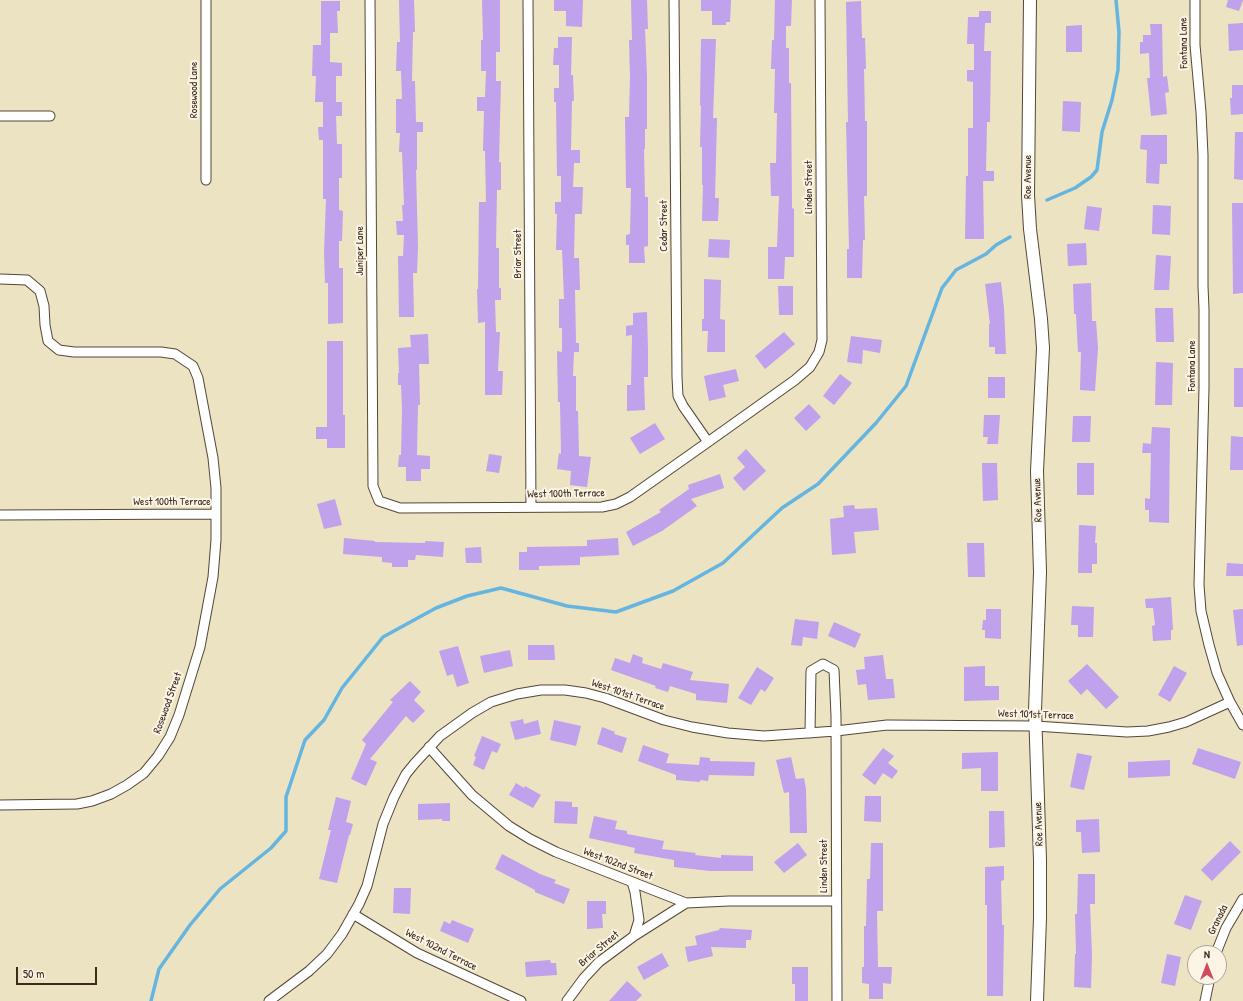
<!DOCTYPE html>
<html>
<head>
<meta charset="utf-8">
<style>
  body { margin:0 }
  #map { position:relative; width:1243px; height:1001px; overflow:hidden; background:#ebe3c2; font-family:"Patrick Hand",sans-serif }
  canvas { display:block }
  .north { position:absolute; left:1187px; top:945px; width:40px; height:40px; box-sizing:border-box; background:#fcf5e5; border:1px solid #afa495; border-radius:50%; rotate:0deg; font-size:11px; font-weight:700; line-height:16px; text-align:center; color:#3b2a1e }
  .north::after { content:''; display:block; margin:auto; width:14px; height:18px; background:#d1495b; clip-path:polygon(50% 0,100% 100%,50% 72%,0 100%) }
  .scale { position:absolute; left:16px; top:967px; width:81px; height:18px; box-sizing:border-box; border:2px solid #3b2a1e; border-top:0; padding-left:5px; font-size:12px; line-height:14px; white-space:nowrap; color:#3b2a1e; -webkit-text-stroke:3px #fcf5e5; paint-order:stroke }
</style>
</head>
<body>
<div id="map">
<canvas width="1243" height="1001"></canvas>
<div class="north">N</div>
<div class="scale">50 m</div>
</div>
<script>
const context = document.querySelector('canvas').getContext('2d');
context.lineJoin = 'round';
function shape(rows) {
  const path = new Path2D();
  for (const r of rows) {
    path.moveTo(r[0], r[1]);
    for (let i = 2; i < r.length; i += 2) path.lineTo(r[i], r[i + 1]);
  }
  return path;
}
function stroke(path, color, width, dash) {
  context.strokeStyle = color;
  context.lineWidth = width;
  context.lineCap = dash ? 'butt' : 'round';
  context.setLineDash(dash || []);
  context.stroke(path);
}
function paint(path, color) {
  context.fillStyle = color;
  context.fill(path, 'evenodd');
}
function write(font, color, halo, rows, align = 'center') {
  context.font = font + ' "Patrick Hand",sans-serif';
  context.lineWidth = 4;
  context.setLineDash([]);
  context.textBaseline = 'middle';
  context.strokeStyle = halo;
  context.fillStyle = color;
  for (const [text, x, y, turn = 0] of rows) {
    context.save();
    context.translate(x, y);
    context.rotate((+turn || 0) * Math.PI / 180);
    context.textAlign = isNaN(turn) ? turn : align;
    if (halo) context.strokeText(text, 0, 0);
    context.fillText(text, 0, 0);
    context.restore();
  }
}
const stream = shape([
  [1047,200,1075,188,1091,177,1097,170,1102,132,1112,100,1118,70,1119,32,1116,0],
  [151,1001,159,969,190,925,220,889,271,848,286,831,286,797,305,740,324,720,342,688,383,637,436,608,467,596,501,588,567,606,616,612,673,591,723,563,782,508,818,484,876,423,906,386,942,288,956,270,986,254,996,245,1010,237]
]);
const building = shape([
  [399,0,414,0,415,32,413,32,412,81,415,81,416,122,423,122,423,132,417,132,417,170,416,170,418,247,417,273,413,273,414,317,399,317,398,256,403,256,404,235,397,235,396,221,403,221,402,205,404,205,402,152,399,152,400,133,396,133,396,99,402,99,401,71,396,71,397,42,400,42],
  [482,0,500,0,500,52,496,52,496,81,501,81,499,162,501,162,501,190,497,190,496,248,499,248,499,288,501,288,501,300,495,300,496,332,500,332,498,371,503,371,502,395,485,395,485,322,478,323,477,289,478,289,479,202,486,202,485,151,483,151,484,111,477,111,477,97,485,97,486,71,481,71,481,40,483,40],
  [554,0,583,0,582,27,566,26,566,11,554,11],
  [631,0,647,0,648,29,645,29,647,77,647,129,645,129,645,149,644,149,645,197,648,197,648,246,644,247,645,263,629,263,629,245,626,245,626,235,630,234,631,188,626,188,625,117,629,117,630,77,629,40,632,40],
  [701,0,731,0,730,22,726,22,726,25,712,25,712,11,701,11],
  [775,0,792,0,791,26,786,26,786,48,789,48,789,83,791,83,792,208,794,209,794,257,785,257,784,279,768,279,768,247,777,247,779,196,771,196,770,163,776,163,777,113,774,113,775,69,771,69,772,40,774,40],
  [1228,0,1243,0,1239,11,1226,7],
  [321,1,340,1,340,11,337,11,338,33,330,33,330,62,342,63,342,76,336,76,336,102,342,102,342,116,336,116,337,144,342,144,342,178,339,178,339,210,343,211,342,241,339,241,339,268,343,268,343,323,328,324,328,283,325,283,324,252,326,199,323,199,323,140,319,140,318,127,323,127,323,102,315,102,316,76,312,76,313,45,321,45],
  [861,1,862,38,865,38,866,69,864,69,865,121,867,121,867,196,864,196,865,240,863,240,862,278,847,278,847,249,849,249,846,122,848,122,846,2],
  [979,11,991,11,991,23,985,23,984,51,991,51,990,122,987,122,986,171,994,171,994,181,983,181,984,239,965,239,966,176,968,176,968,128,973,128,973,82,967,81,967,70,974,70,974,44,967,44,968,17,979,17],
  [1243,23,1243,50,1229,51,1228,24],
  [1150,24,1162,24,1163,77,1167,76,1169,92,1165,93,1167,114,1151,116,1147,78,1150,78,1149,53,1140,54,1140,42,1143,42,1143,35,1151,35],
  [1082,25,1082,52,1066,52,1066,26],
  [558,37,572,37,571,75,573,75,574,101,572,101,571,150,580,150,580,163,574,163,573,187,583,187,582,214,575,214,574,258,579,258,580,290,575,290,576,343,579,343,579,352,574,352,573,376,576,376,576,411,578,411,579,456,591,457,587,487,570,485,571,471,557,469,559,453,561,454,560,402,558,402,557,351,562,352,562,328,559,328,559,299,564,299,562,250,556,250,557,214,555,214,555,202,561,202,561,176,557,176,556,102,554,102,554,88,559,88,559,65,553,65,554,48,558,48],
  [701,39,716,39,713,118,717,118,715,198,719,198,718,221,702,221,703,185,702,185,702,147,700,147,701,106,700,105],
  [1232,85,1243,85,1243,114,1231,115,1230,98,1232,98],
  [1063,101,1081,102,1080,132,1062,131],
  [1235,132,1243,132,1243,180,1234,179],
  [1141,135,1167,135,1167,164,1160,164,1159,184,1146,183,1147,150,1140,149],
  [1232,203,1243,203,1243,293,1233,294],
  [1153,205,1171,206,1170,235,1152,234],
  [1087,206,1102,208,1099,231,1084,229],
  [709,239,730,240,729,258,708,257],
  [1086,243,1087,265,1068,266,1067,244],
  [1156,255,1171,256,1169,290,1154,290],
  [704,279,721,280,720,319,725,320,725,352,707,352,708,331,702,331,702,319,704,319],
  [1001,282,1004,308,1006,354,995,354,995,347,989,347,989,324,990,324,985,284],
  [1091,283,1092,321,1096,321,1098,348,1095,391,1080,390,1081,352,1078,352,1076,314,1074,314,1073,284],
  [778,286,793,286,793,315,779,315],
  [1155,308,1173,308,1174,342,1156,342],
  [647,312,648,350,648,377,644,377,645,410,627,411,627,385,631,385,632,335,626,336,626,326,633,325,633,313],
  [784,332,795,344,765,369,755,356],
  [428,334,429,364,419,364,420,405,418,405,417,455,430,456,430,469,421,469,421,481,406,481,406,467,398,467,399,455,401,455,402,410,401,385,398,385,398,373,399,373,398,348,411,347,410,335],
  [851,336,882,340,880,353,863,350,862,364,847,362],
  [327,341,343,341,343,415,345,415,345,448,327,448,327,439,316,439,316,427,327,427],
  [1156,362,1173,363,1172,405,1155,405],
  [1234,368,1243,368,1243,407,1234,407],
  [736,369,739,381,723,385,726,397,709,401,704,376],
  [840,374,852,383,834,405,823,396],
  [988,377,1005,377,1005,398,988,398],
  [809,404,821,417,806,431,794,418],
  [984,415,1000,415,998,444,987,444,988,437,983,437],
  [1073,416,1091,416,1090,442,1072,442],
  [655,423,665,439,640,454,630,438],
  [1152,427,1170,428,1169,523,1149,522,1149,510,1145,510,1145,498,1150,499,1151,453,1142,453,1143,443,1151,444],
  [1231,436,1243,437,1243,470,1230,470],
  [746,449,766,471,744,491,733,478,745,467,737,458],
  [489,454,502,456,499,473,486,471],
  [982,463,997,463,998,500,983,501],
  [1077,463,1094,463,1094,495,1077,495],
  [720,474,724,488,691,499,697,506,662,531,633,546,626,532,661,512,659,510,689,489,688,485],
  [335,499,342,525,324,529,317,504],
  [854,505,855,509,877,508,879,530,854,532,856,553,832,555,830,519,844,517,843,506],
  [1079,525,1096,526,1095,543,1097,543,1097,564,1092,564,1092,573,1078,573],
  [344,538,375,541,375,542,425,543,425,541,444,542,443,557,416,555,415,560,408,560,408,567,392,567,392,563,382,562,382,557,343,554],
  [618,538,619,555,580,557,580,565,539,566,539,570,519,570,519,552,527,552,527,547,587,546,587,540],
  [967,543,984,543,985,577,968,577],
  [481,547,482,563,466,563,465,548],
  [1227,563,1243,564,1243,576,1226,576],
  [1171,597,1173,630,1171,630,1171,640,1153,641,1152,626,1155,625,1153,608,1146,608,1145,599],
  [1072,606,1094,607,1093,637,1078,637,1078,625,1071,625],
  [986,609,1001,609,1001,639,985,638,985,630,982,630,983,620,986,620],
  [1243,609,1243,645,1237,646,1233,610],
  [795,619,819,622,817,639,803,637,802,646,791,645],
  [834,622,861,634,855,648,828,636],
  [528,645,554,645,555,660,528,660],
  [458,646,469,683,457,687,453,674,447,676,439,651],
  [510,650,513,666,484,673,480,656],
  [633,654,643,658,642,663,661,669,663,663,693,672,690,680,729,684,727,703,696,700,696,694,670,686,668,692,655,688,656,686,611,670,615,658,630,663],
  [883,655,886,679,893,679,895,698,868,700,866,684,858,685,856,670,865,669,864,657],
  [1087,664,1119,697,1106,709,1087,689,1081,695,1068,681],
  [985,666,985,686,999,686,999,700,964,701,964,667],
  [1174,666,1187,673,1170,702,1158,695],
  [757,667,774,678,765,692,761,689,751,705,738,698],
  [410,681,421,692,414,700,425,711,413,723,406,716,370,759,377,762,366,786,351,779,366,744,362,740,393,702,390,700],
  [523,719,524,724,538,720,541,734,515,740,510,722],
  [554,720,581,726,576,746,550,740],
  [602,727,615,732,614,734,627,738,622,753,597,744],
  [482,736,501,744,497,753,492,751,484,770,473,765,476,757,474,756],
  [643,745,669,754,666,763,699,765,700,757,710,758,710,761,755,762,754,776,709,775,708,781,700,780,700,782,676,780,676,775,638,761],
  [883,748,894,756,888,763,898,771,892,779,883,773,875,785,862,775],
  [1198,748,1241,762,1235,779,1192,764],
  [998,752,998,791,981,791,981,768,962,769,962,753],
  [1077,753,1092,756,1084,790,1070,787],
  [791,757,796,779,804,778,806,789,807,833,790,833,789,792,784,793,776,760],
  [1170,760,1170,776,1128,778,1128,762],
  [516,783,524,788,525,786,541,795,533,808,509,795],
  [865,796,881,796,881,822,864,821],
  [336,797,351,801,346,822,353,824,350,835,349,835,337,883,319,879,331,830,328,830],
  [555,801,572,802,572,807,578,807,577,824,554,823],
  [450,803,450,821,442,821,442,819,418,820,418,804],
  [989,811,1004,811,1005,847,989,848],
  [594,816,617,821,615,829,627,831,627,834,664,841,662,849,696,853,695,855,721,858,721,855,753,856,753,871,710,871,674,867,674,860,634,853,635,848,589,838],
  [1099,819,1100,852,1082,853,1081,832,1076,832,1076,820],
  [1230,841,1241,852,1212,881,1201,870],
  [798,843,807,855,784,873,774,862],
  [871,843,883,843,883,911,877,911,878,967,892,967,891,984,883,983,883,999,869,999,869,984,862,983,862,967,864,967,864,926,866,926,867,879,870,879],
  [502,854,540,874,556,880,554,883,570,889,564,904,535,892,535,890,495,869],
  [1004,866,1004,880,1001,881,1002,925,1004,925,1003,996,987,996,987,905,985,905,985,867],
  [1078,874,1095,874,1095,904,1090,904,1092,955,1091,988,1074,987,1075,954,1076,954,1075,914,1077,914],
  [394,888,411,888,410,914,393,913],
  [1185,895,1202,901,1191,930,1174,924],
  [587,901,606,901,606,914,602,914,603,928,587,929],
  [452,920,474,929,468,943,440,931,444,921,450,924],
  [720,928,752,930,751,940,746,940,746,948,711,947,713,956,688,962,685,947,697,945,695,936,719,930],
  [662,953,669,966,644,980,637,967],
  [1167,954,1181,957,1175,986,1161,983],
  [550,960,551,963,556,963,557,975,526,977,525,962],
  [792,967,808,967,808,1001,795,1001,795,984,792,984],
  [627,981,642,995,636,1001,609,1001]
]);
const street = shape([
  [206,0,206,180],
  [370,0,373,486,379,501,400,508,602,507,616,504,630,497,708,442,795,380,810,367,819,352,822,340,820,0],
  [528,0,531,507],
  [674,0,677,377,678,396,683,406,708,442],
  [1195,0,1195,45,1201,112,1203,155,1203,286,1204,309,1204,388,1199,585,1201,611,1209,645,1217,673,1230,702,1243,725],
  [0,116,50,116],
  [0,279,27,280,40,291,44,306,45,325,48,341,59,350,74,352,161,352,175,354,193,366,198,378,213,458,216,488,216,540,213,577,200,647,179,715,170,737,158,756,144,773,127,785,111,794,92,801,77,804,0,805],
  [0,515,216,514],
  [810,733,811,671,823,664,834,670,836,716,837,1001],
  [429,747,472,795,509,826,530,839,556,852,686,903,729,901,836,901],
  [353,914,417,953,521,1001],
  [634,936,686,903],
  [1216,953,1226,928,1243,899],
  [269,1001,309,971,327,954,342,934,359,904,367,886,383,824,394,797,406,774,415,763,440,736,472,713,491,702,517,694,541,690,565,690,586,693,605,698,664,720,692,727,728,733,764,736,836,731,887,725,1035,726,1127,732,1148,731,1169,727,1186,722,1230,702],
  [567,1001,584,978,599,962,634,936,639,920,635,892,632,882],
  [1205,1001,1210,977]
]);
const secondary = shape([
  [1030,0,1028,195,1030,229,1041,319,1043,348,1037,471,1040,572,1035,710,1040,860,1040,918,1037,1001]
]);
const streetNames = [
  ["Fontana Lane",1184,43,-91],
  ["Rosewood Lane",194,90,-90],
  ["Roe Avenue",1028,177,-90],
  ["Linden Street",809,187,-90],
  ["Cedar Street",664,226,-90],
  ["Juniper Lane",360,251,-90],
  ["Briar Street",518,254,-90],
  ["Fontana Lane",1192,366,-90],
  ["West 100th Terrace",566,494,-1],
  ["Roe Avenue",1038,500,-92],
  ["West 100th Terrace",172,502],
  ["West 101st Terrace",628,695,19],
  ["Rosewood Street",168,703,-70],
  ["West 101st Terrace",1036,715,2],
  ["Roe Avenue",1039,824,-92],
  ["West 102nd Street",618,864,21],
  ["Linden Street",824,866,-90],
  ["Granada",1218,920,-64],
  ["Briar Street",599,949,-40],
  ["West 102nd Terrace",441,950,27]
];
stroke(stream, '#65b5e0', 3.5);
paint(building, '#bfa1ec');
stroke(street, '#554637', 11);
stroke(secondary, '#554637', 14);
stroke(street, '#fff', 9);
stroke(secondary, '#fff', 12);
write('11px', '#3b2a1e', '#fcf5e5', streetNames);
</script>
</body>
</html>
